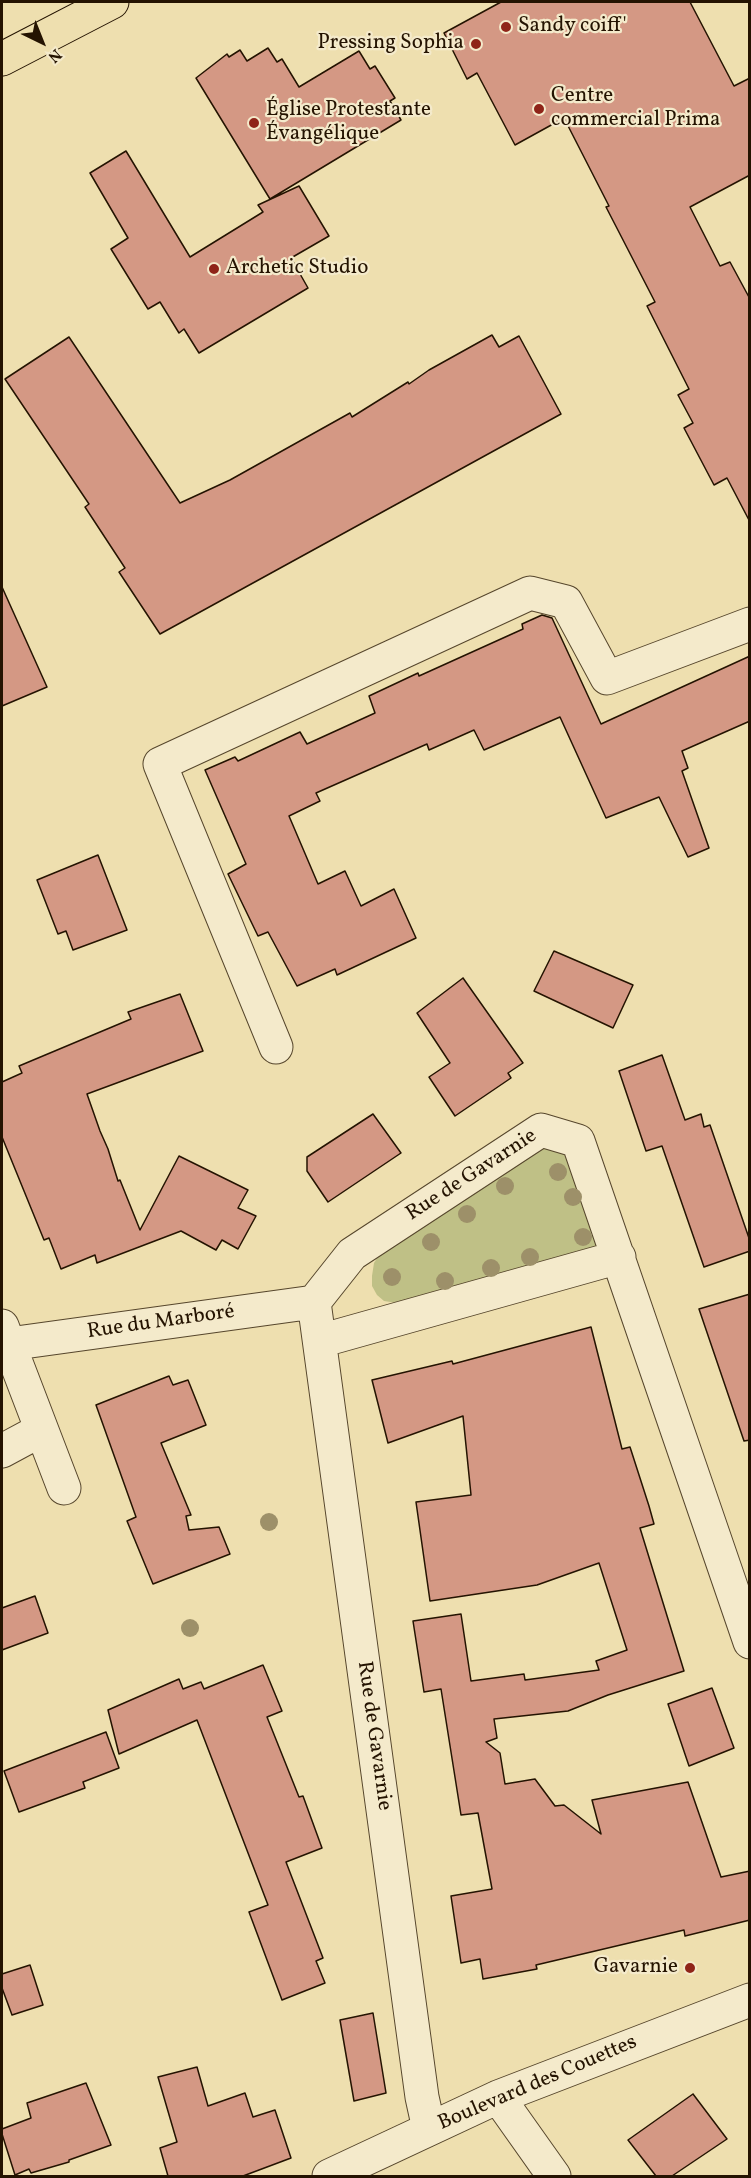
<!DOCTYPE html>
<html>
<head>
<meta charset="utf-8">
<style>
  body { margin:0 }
  #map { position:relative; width:751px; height:2178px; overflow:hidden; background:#eedfaf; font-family:Vollkorn,serif }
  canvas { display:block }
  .frame { position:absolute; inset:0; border:3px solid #241301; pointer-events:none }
  .north { position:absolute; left:12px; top:12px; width:60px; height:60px; -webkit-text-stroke:4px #f4eacb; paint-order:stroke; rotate:137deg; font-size:16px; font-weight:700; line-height:24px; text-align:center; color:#241301 }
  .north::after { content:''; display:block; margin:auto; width:21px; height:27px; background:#241301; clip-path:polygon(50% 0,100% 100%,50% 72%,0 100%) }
</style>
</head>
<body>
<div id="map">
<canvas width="751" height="2178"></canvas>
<div class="frame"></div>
<div class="north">N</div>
</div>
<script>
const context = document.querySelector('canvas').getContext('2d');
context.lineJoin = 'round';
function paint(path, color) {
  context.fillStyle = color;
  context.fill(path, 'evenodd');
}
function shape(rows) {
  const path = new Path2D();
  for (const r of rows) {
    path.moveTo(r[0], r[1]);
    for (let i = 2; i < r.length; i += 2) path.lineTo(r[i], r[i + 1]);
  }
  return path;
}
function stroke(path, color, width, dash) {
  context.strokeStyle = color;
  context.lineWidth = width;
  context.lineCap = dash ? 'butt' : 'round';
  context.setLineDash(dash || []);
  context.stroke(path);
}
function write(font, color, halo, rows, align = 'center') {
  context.font = font + ' Vollkorn,serif';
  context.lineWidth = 4.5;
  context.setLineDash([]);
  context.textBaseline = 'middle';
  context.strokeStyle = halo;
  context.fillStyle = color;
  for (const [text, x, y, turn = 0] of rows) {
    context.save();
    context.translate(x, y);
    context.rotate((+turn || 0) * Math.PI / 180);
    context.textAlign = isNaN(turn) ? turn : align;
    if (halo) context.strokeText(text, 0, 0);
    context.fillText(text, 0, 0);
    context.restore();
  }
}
const green = shape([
  [544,1146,571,1157,597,1245,589,1252,397,1303,384,1301,377,1295,372,1286,372,1276,374,1263,382,1250]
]);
const building = shape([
  [501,2,690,2,734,86,750,78,750,175,690,207,720,266,730,262,750,299,750,522,727,478,714,485,684,428,693,423,678,395,689,389,647,306,655,302,606,207,609,206,564,118,515,145,477,73,467,79,444,33,501,2],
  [268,48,277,62,282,59,299,87,359,51,370,69,375,66,395,98,390,101,401,120,270,199,196,78,227,54,229,57,240,50,247,61,268,48],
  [126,151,190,257,263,212,258,205,299,186,329,236,291,258,308,288,199,353,184,329,179,333,160,302,148,309,111,249,128,238,90,173,126,151],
  [492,335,499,347,519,336,561,414,160,634,119,572,125,568,85,507,89,504,5,379,69,337,180,503,230,480,350,413,352,417,408,382,409,384,429,370,492,335],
  [2,587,47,687,2,706,2,587],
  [542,615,552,618,601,724,750,656,750,721,682,751,688,768,682,771,709,848,688,857,659,797,606,818,560,717,484,750,474,730,429,750,427,744,316,793,320,801,289,816,318,884,345,871,361,906,394,889,416,938,337,975,335,969,297,986,268,932,258,936,228,874,246,864,205,770,235,757,238,761,300,732,307,744,375,713,369,696,418,673,419,676,523,629,522,624,542,615],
  [98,855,127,930,73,950,66,931,58,934,37,880,98,855],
  [554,951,633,985,613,1028,534,991,554,951],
  [463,978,523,1063,508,1073,511,1078,455,1116,429,1077,450,1063,417,1013,463,978],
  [180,994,203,1051,87,1094,100,1131,108,1149,118,1181,120,1180,140,1230,179,1156,248,1190,238,1208,256,1216,238,1249,222,1240,216,1250,181,1231,97,1263,95,1255,61,1269,49,1238,44,1240,2,1137,2,1082,22,1073,19,1066,131,1019,128,1012,180,994],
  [662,1055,685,1120,701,1114,704,1127,710,1125,750,1241,750,1251,704,1267,662,1146,646,1151,619,1071,662,1055],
  [373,1114,401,1153,328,1202,307,1171,307,1157,373,1114],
  [750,1294,750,1440,744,1441,699,1309,750,1294],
  [591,1327,622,1449,630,1447,649,1506,654,1524,640,1528,684,1671,608,1695,568,1711,494,1719,497,1738,486,1742,500,1753,505,1784,535,1779,555,1806,564,1805,601,1834,592,1800,688,1782,721,1877,750,1871,750,1920,685,1936,684,1930,536,1965,537,1969,483,1979,480,1959,461,1963,451,1896,492,1889,478,1813,461,1815,441,1689,424,1692,413,1621,461,1614,471,1681,524,1674,525,1680,599,1670,596,1661,627,1650,599,1563,537,1585,430,1601,416,1502,471,1495,463,1416,388,1443,372,1380,452,1361,453,1364,591,1327],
  [169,1376,173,1385,188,1380,206,1425,161,1443,191,1515,186,1516,189,1530,219,1527,230,1554,153,1584,127,1521,136,1517,96,1405,169,1376],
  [35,1596,48,1633,2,1650,2,1608,35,1596],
  [263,1665,282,1711,267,1717,299,1797,303,1796,322,1848,286,1862,323,1958,316,1961,325,1983,282,2000,249,1912,268,1905,197,1720,119,1754,108,1710,179,1679,183,1689,201,1682,204,1689,263,1665],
  [712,1688,734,1748,689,1766,668,1704,712,1688],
  [106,1732,119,1768,83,1782,85,1788,19,1812,4,1771,106,1732],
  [30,1965,43,2005,12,2015,2,1988,2,1974,30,1965],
  [373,2013,386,2093,354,2101,340,2020,373,2013],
  [197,2067,208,2106,245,2093,253,2117,275,2110,291,2158,243,2176,168,2176,160,2148,177,2142,158,2077,197,2067],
  [86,2083,111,2145,69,2160,69,2162,31,2173,29,2169,15,2175,2,2134,2,2129,31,2118,27,2103,86,2083],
  [693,2094,727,2139,672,2176,656,2176,628,2140,693,2094]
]);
const minor = shape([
  [276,1047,160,764,530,593,566,602,607,678,750,624],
  [2,1326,64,1488],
  [320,1341,619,1257],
  [9,1344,314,1302],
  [2,1451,41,1430],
  [498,2097,554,2176],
  [429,2129,422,2097,314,1302,352,1254,541,1130,578,1141,750,1642],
  [329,2176,498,2097,750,2000]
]);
const major = shape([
  [2,59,112,2]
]);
const trees = [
  [558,1172],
  [505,1186],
  [573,1197],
  [467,1214],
  [583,1237],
  [431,1242],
  [530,1257],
  [491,1268],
  [392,1277],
  [445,1281],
  [269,1522],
  [190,1628]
];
const markers = [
  [506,27,6,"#8f2418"],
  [476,44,6,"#8f2418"],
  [539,109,6,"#8f2418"],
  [254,123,6,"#8f2418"],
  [214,269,6,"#8f2418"],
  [690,1968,6,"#8f2418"]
];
const poiNames = [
  ["Sandy coiff'",518,27],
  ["Pressing Sophia",464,44,"right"],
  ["Centre",551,97],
  ["commercial Prima",551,121],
  ["Église Protestante",266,111],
  ["Évangélique",266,135],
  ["Archetic Studio",226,269],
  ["Gavarnie",678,1968,"right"]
];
const streetNames = [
  ["Rue de Gavarnie",472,1176,-33],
  ["Rue du Marboré",161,1323,-8],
  ["Rue de Gavarnie",373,1736,82],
  ["Boulevard des Couettes",538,2084,-23]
];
paint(green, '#bfc086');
paint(building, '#d49884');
stroke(building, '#241301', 1.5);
stroke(minor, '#56462c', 35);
stroke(major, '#241301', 35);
stroke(minor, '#f4eacb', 33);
stroke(major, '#eedfaf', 33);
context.fillStyle = '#9d9069';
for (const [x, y] of trees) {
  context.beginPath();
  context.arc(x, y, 9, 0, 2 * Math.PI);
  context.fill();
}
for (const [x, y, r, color] of markers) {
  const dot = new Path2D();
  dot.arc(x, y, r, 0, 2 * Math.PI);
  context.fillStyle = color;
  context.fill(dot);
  stroke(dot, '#f4eacb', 2);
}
write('21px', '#241301', '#f4eacb', poiNames, 'left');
write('21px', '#241301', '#f4eacb', streetNames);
</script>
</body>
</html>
